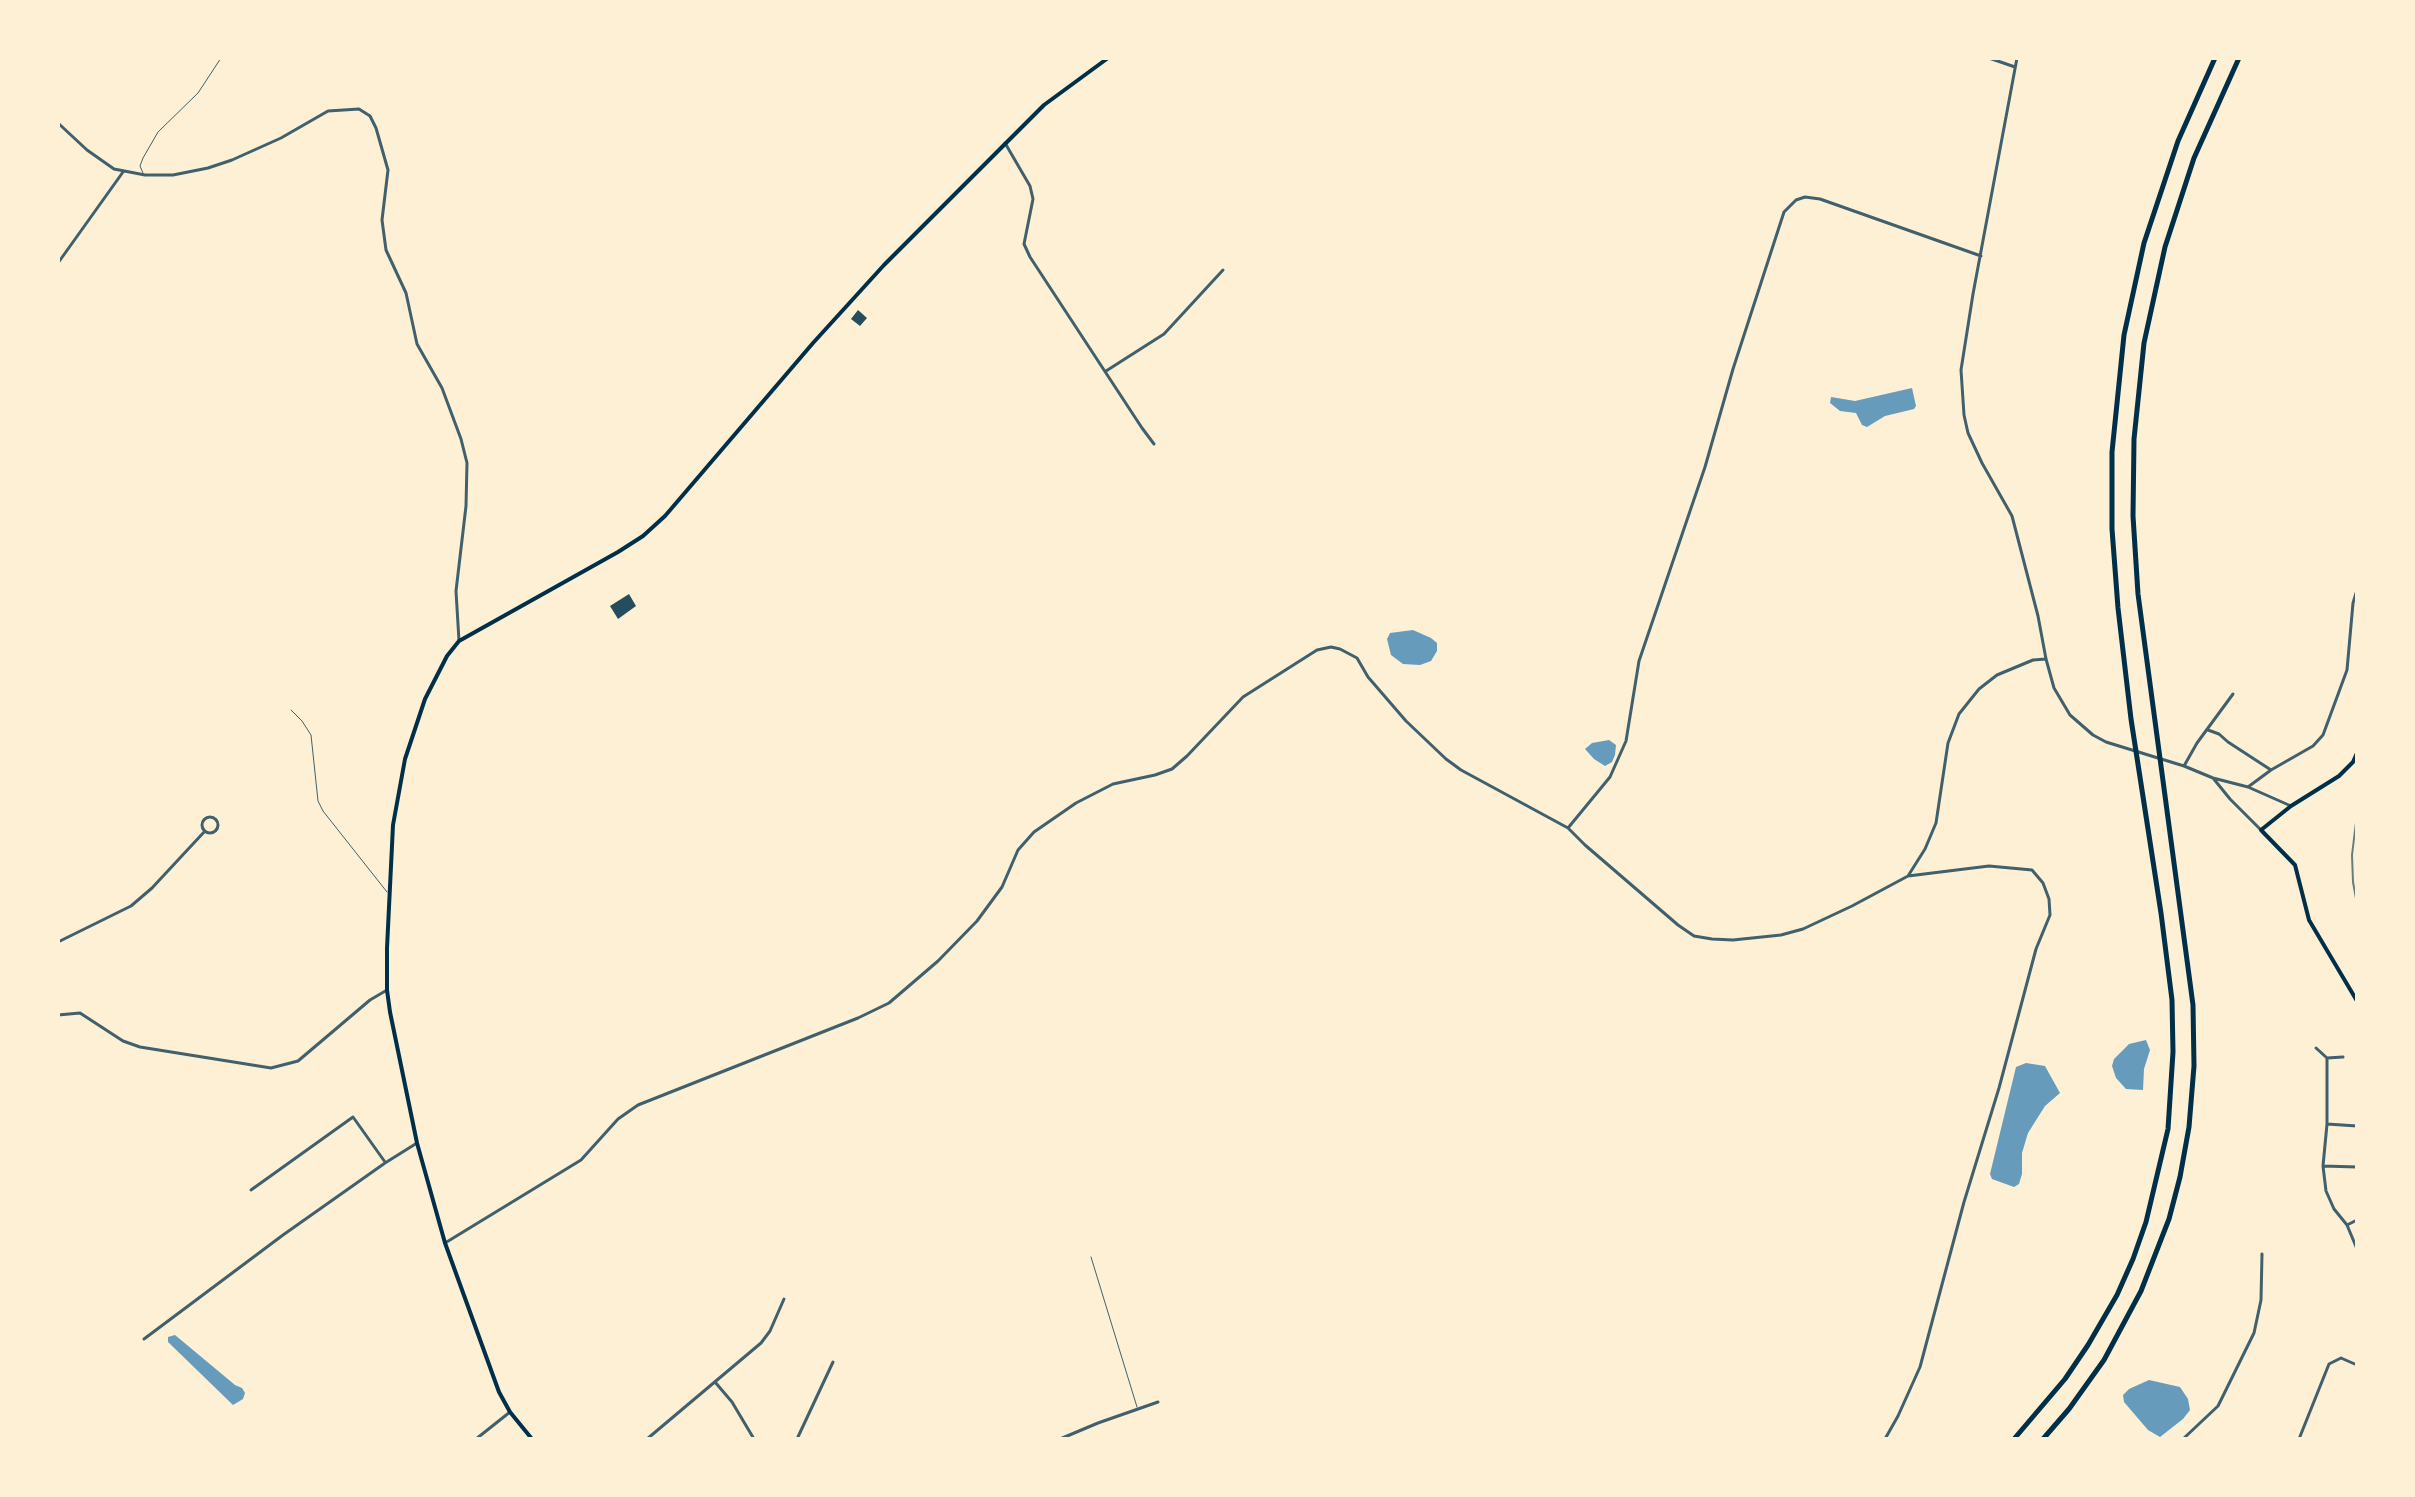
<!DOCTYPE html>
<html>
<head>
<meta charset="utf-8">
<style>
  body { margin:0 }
  #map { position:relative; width:2415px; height:1497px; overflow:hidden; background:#fdf0d5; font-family:"Noto Sans",sans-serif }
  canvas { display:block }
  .frame { position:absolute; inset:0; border:60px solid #fdf0d5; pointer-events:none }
</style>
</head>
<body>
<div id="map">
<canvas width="2415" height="1497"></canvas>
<div class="frame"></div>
</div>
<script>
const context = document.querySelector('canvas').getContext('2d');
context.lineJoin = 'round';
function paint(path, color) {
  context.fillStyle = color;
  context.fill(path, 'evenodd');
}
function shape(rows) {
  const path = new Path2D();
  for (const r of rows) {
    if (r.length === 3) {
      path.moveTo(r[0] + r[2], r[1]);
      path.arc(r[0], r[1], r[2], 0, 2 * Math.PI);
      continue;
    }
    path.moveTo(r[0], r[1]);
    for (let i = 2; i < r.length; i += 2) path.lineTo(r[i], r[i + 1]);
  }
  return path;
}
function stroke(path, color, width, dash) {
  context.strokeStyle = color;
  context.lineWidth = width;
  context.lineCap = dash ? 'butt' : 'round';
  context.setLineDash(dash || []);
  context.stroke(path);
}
const water = shape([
  [1912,388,1916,406,1914,409,1885,416,1867,427,1862,425,1856,413,1840,411,1830,403,1831,397,1855,401],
  [1413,630,1431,638,1437,643,1437,651,1431,661,1420,665,1403,664,1391,655,1387,639,1390,633],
  [1609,740,1616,745,1615,755,1612,762,1605,766,1594,759,1585,749,1592,743],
  [2146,1040,2150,1050,2144,1069,2143,1090,2126,1089,2116,1078,2112,1066,2114,1059,2129,1044],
  [2026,1063,2045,1066,2060,1093,2045,1106,2028,1133,2022,1153,2022,1174,2019,1184,2014,1187,1992,1179,1990,1174,2016,1067],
  [175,1335,235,1385,242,1388,245,1393,243,1399,233,1405,168,1342,168,1337],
  [2149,1380,2180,1387,2188,1399,2190,1410,2183,1419,2160,1437,2148,1430,2124,1402,2123,1395,2129,1389]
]);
const building = shape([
  [858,310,867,318,860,326,851,319],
  [629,594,636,606,618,619,610,606]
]);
const service = shape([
  [143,173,140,166,143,158,158,132,198,93,221,58],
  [291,710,302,721,311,735,318,801,323,811,387,892],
  [1091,1257,1137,1407]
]);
const minor = shape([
  [1989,58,2015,67],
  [2017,58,1973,294,1961,370,1964,415,1968,433,1982,463,2012,516,2038,616,2046,659,2054,688,2070,715,2093,735,2106,742,2184,766,2213,778,2230,799,2261,830],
  [58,123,87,150,114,169,145,175,173,175,208,168,232,160,281,138,328,111,359,109,370,116,376,128,388,170,382,220,386,250,406,293,417,344,442,388,461,439,467,463,466,506,456,591,459,641],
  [1005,143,1030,186,1033,199,1024,244,1030,257,1142,428,1154,444],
  [58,263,123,172],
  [1106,371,1164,334,1223,270],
  [2208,730,2219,734,2228,742,2271,770],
  [2184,766,2197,743,2233,694],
  [2213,778,2248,787,2291,806],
  [2248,787,2271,770,2313,746,2323,735,2347,670,2353,603,2357,590],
  [210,825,8],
  [1568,828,1610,777,1626,741,1639,661,1705,467,1733,369,1784,212,1796,200,1805,197,1820,199,1981,256],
  [58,942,131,906,152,888,205,831],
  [58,1015,80,1013,123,1041,140,1047,271,1068,298,1061,370,1000,387,990],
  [2316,1048,2327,1058,2343,1057],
  [2327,1058,2327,1124,2323,1166,2326,1191,2334,1209,2347,1225,2357,1249],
  [2327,1124,2357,1126],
  [2323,1166,2357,1167],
  [251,1190,353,1117,385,1162],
  [2347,1225,2357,1220],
  [445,1243,581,1160,618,1119,638,1105,858,1018,889,1003,938,961,977,921,1002,887,1018,850,1034,832,1076,803,1113,784,1155,775,1172,769,1187,756,1243,697,1317,650,1331,647,1340,649,1357,658,1368,677,1406,721,1446,759,1461,770,1568,828,1585,845,1678,925,1694,936,1712,939,1733,940,1781,935,1803,929,1852,906,1908,876,1925,849,1936,823,1948,743,1959,714,1979,689,1997,675,2033,660,2046,659],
  [144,1339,283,1235,385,1163,417,1143],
  [715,1382,732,1402,754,1439],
  [476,1439,510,1412],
  [647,1439,761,1343,770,1331,784,1299],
  [797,1439,833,1362],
  [1060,1439,1098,1423,1158,1402],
  [1885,1439,1898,1416,1920,1367,1964,1202,1999,1088,2036,949,2050,915,2049,899,2043,883,2032,870,1989,866,1908,876],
  [2183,1439,2218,1406,2254,1333,2261,1300,2262,1254],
  [2299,1439,2329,1364,2341,1358,2357,1365]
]);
const secondary = shape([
  [2357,753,2353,762,2339,776,2291,806,2261,830,2295,865,2309,920,2357,1001],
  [532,1439,510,1412,499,1392,445,1243,417,1143,390,1012,387,990,387,948,393,825,405,759,425,699,447,656,459,641,618,552,643,536,665,516,813,343,884,265,1044,105,1108,58]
]);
const motorway = shape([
  [2014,1439,2065,1379,2088,1345,2117,1295,2133,1259,2146,1222,2168,1129,2173,1052,2172,1000,2161,913,2131,719,2118,608,2112,529,2112,452,2124,335,2144,243,2178,141,2215,58],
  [2043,1439,2069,1409,2104,1360,2141,1291,2169,1219,2180,1177,2189,1127,2194,1066,2193,1005,2138,594,2133,516,2134,439,2144,343,2165,247,2194,158,2239,58]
]);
const rail = shape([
  [2357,814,2352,855,2353,882,2357,904]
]);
paint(water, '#669bbc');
paint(building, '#264d5e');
stroke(service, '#3f606c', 1);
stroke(minor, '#3f606c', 3);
stroke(secondary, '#003049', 4);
stroke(motorway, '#003049', 5);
stroke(rail, '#657d81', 2);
</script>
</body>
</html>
